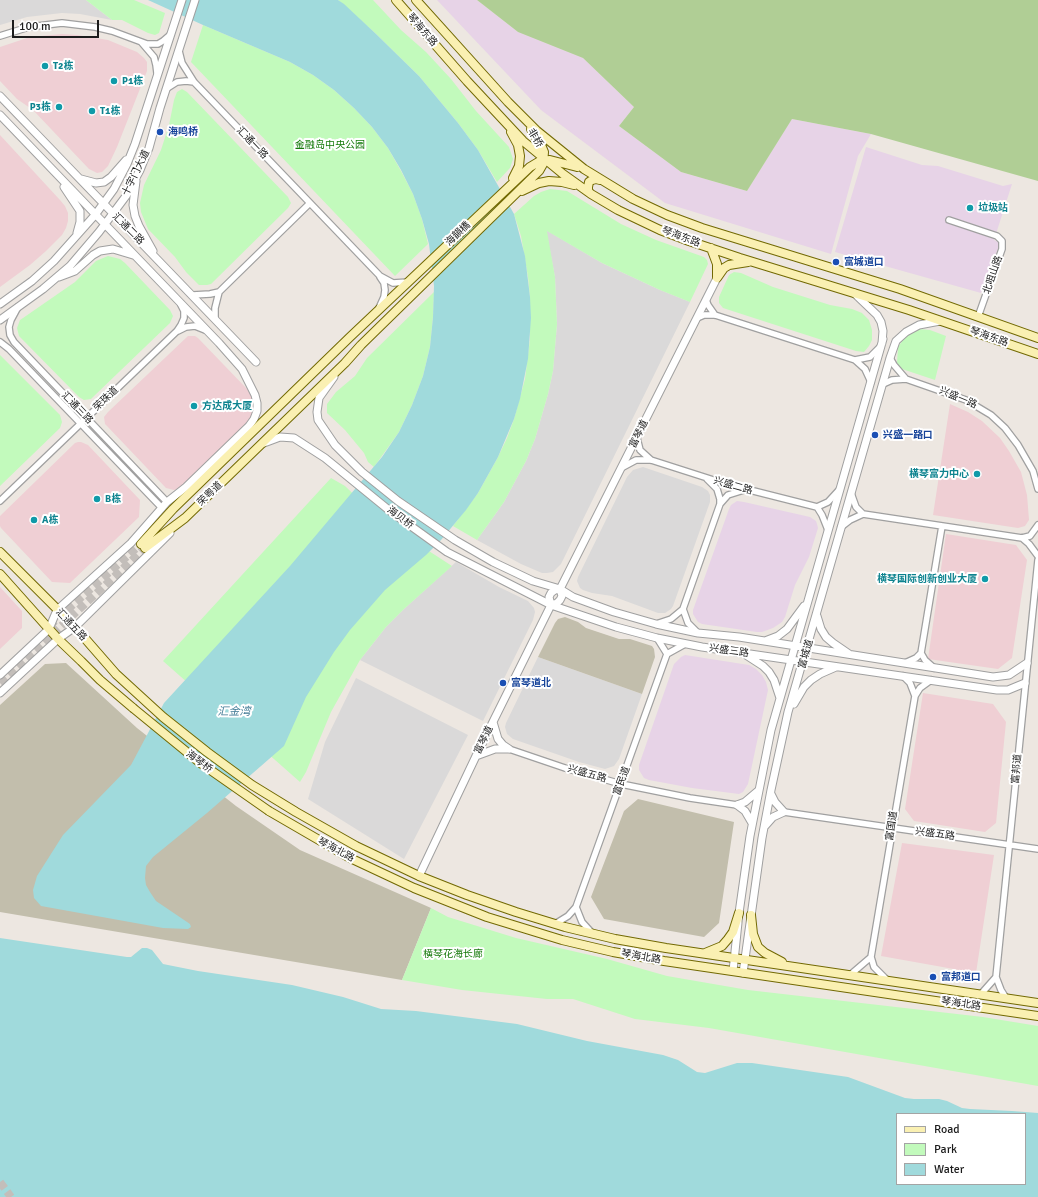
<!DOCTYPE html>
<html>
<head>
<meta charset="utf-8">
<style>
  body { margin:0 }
  #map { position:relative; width:1038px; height:1197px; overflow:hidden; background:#ede7e1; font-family:Signika,sans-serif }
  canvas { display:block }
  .legend { position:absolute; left:896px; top:1113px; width:130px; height:72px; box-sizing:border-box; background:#fff; border:1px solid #a4a4a4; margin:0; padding:5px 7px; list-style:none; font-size:12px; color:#1c1c1c }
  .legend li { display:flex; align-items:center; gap:8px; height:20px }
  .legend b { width:20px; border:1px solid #a4a4a4 }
  .scale { position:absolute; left:12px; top:20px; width:87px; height:18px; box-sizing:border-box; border:2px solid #1c1c1c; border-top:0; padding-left:5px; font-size:12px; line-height:14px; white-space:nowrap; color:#1c1c1c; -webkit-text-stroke:3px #fff; paint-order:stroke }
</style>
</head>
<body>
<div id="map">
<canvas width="1038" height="1197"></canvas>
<ul class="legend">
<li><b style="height:5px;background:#faf0b2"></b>Road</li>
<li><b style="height:11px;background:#c2fabc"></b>Park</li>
<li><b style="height:11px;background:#a0dadc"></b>Water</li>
</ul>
<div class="scale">100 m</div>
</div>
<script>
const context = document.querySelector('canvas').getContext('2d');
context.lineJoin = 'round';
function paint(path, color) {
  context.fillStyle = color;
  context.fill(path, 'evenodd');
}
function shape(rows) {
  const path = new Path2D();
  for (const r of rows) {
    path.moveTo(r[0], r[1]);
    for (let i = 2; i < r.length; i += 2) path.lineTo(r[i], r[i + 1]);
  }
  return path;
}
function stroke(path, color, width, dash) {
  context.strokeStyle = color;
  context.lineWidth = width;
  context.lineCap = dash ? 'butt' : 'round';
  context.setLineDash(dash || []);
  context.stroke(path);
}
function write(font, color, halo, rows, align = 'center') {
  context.font = font + ' Signika,"Noto Sans SC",sans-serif';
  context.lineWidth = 4;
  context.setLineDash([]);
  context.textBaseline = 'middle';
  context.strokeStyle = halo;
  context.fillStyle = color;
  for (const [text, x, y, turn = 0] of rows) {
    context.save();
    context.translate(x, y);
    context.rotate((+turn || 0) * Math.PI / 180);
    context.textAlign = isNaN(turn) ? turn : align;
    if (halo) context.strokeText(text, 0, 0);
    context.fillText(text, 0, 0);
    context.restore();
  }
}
const residential = shape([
  [0,0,86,0,112,20,80,14,62,13,27,17,0,25],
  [546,230,602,263,660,290,690,302,561,564,553,572,547,573,542,573,521,564,477,540,504,502,526,461,535,439,548,394,553,371,557,324,555,277],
  [643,467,702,487,708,491,710,495,710,502,673,606,671,609,665,613,658,613,612,596,592,593,583,590,580,588,577,581,578,577,627,477,633,470],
  [456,562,499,587,528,601,534,608,535,612,533,620,483,721,360,660,386,627,404,609],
  [538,657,642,694,619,759,614,766,605,769,579,762,513,739,507,734,505,727,506,723],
  [356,678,468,735,404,859,308,799,325,742]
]);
const commercial = shape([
  [62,34,77,35,108,40,137,52,144,58,147,62,147,71,117,147,108,166,102,172,97,173,89,169,33,110,17,99,0,81,0,47,30,37],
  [0,135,60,200,65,206,68,213,68,221,66,228,62,235,46,251,30,265,0,287],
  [188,336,195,336,198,338,248,390,252,396,254,403,254,411,252,418,247,424,181,488,174,490,166,488,107,426,105,424,104,417,108,412],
  [950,404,968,412,982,421,1000,438,1009,451,1021,472,1027,495,1029,520,1025,526,1018,528,933,515],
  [78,442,81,442,88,445,140,500,139,517,70,583,52,582,1,528,0,526,0,516,75,443],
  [946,534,1016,545,1027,560,1012,658,998,669,928,659],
  [0,587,22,611,22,628,0,649],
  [923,693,993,704,1006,722,996,823,985,832,914,821,905,809],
  [902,843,994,855,976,973,881,956]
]);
const industrial = shape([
  [437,0,477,0,518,32,583,58,634,107,619,126,681,172,747,191,792,119,871,134,858,156,831,254,665,203,541,110],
  [866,147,922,165,938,166,1003,186,1012,184,994,240,1000,243,981,293,835,252],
  [737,501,744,502,810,517,816,521,817,524,818,528,809,557,795,585,785,617,782,622,773,628,762,632,757,632,702,624,698,622,693,614,693,610,729,509,731,505],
  [685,655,749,665,756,669,762,675,766,682,768,690,748,784,743,792,739,794,692,788,649,780,644,778,639,770,639,765,674,664,681,657]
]);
const construction = shape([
  [565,617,578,622,586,628,619,639,630,639,652,646,654,649,655,657,642,694,538,657,555,623,558,619],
  [66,663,137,728,236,806,300,850,431,908,402,980,0,912,0,705,45,664],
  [638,799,734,822,719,923,704,937,604,919,591,897,624,811]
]);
const forest = shape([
  [477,0,1038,0,1038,181,871,134,792,119,747,191,681,172,619,126,634,107,583,58,518,32]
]);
const park = shape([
  [86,0,134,0,165,13,159,33,155,35,148,33,122,20,112,20],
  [338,0,373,0,401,30,426,52,451,79,476,111,509,147,513,159,510,168,497,182,478,150,458,123,419,76,375,33],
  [203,25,290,62,313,75,334,90,354,108,372,127,388,148,401,171,413,194,422,219,428,244,395,276,191,62],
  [182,89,187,92,288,197,291,203,288,208,211,284,207,285,199,285,186,272,175,257,148,229,141,212,140,203,144,185,161,150,169,125,174,100,177,92],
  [550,189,567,191,621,224,656,240,704,257,707,260,708,264,690,302,660,290,602,263,547,231,555,277,557,324,553,371,548,394,535,439,526,461,504,502,477,540,453,526,478,493,498,457,507,438,514,419,525,379,530,339,530,297,528,277,521,236,514,214,534,196,541,192],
  [108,256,120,259,125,263,170,310,173,316,170,323,93,397,91,399,84,400,79,397,19,336,17,328,20,320,23,318,75,282,96,261],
  [734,272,741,273,773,287,830,305,852,309,862,313,869,320,872,330,872,340,869,346,864,352,856,351,723,308,719,303,719,297,729,275],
  [434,292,433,317,430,347,423,376,412,405,399,432,374,467,368,462,364,453,345,430,327,413,327,404,336,392,355,376,367,358],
  [919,329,930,330,946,336,935,380,902,369,897,363,898,347,905,337,913,331],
  [0,355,60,415,62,422,60,428,0,486],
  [331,478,345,486,372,512,415,542,452,566,404,609,386,627,360,660,331,712,306,772,300,782,163,661],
  [431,908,448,917,516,938,607,959,667,976,748,990,983,1017,1038,1026,1038,1086,709,1028,635,1019,573,999,547,999,462,990,402,980]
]);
const water = shape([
  [148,0,338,0,344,4,375,33,419,76,458,123,478,150,514,214,525,256,530,297,531,318,528,359,520,399,514,419,498,457,478,493,466,510,441,540,426,555,385,590,350,630,334,652,306,697,284,746,207,813,153,857,146,866,145,878,146,885,150,892,156,901,190,924,191,927,188,929,163,928,41,906,34,898,33,890,37,876,63,835,131,765,164,703,290,566,382,457,399,432,412,405,423,376,430,347,433,317,434,286,429,244,422,219,413,194,401,170,388,148,372,127,354,108,334,90,313,75,290,62,203,25],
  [0,938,127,957,131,957,142,948,147,948,152,950,163,964,198,971,292,985,343,997,381,1009,416,1011,517,1024,587,1041,663,1055,678,1060,697,1072,705,1073,737,1063,752,1063,848,1077,905,1098,914,1099,939,1099,947,1101,962,1108,970,1109,1012,1111,1038,1113,1038,1197,0,1197],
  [897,1114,1025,1114,1025,1184,897,1184]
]);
const secondaryTunnel = shape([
  [49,626,141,544],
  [0,683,145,548],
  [0,1182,11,1197]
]);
const minor = shape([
  [0,36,29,27,62,23,95,27,112,31,147,44,158,44,163,41,170,35],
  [142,43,154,57,156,65,157,73],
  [179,51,182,63,194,82,380,276,393,283,408,282],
  [166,89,177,82,186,81,194,82],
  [949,220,997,236,1002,241,1002,249,978,317],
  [193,295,210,294,219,292,310,203],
  [706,300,708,305,715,315],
  [18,307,11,320,9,327,10,335,14,342,167,502],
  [379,308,384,297,385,290,384,283,380,277],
  [215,318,215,308,219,292],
  [697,318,704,315,715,315,855,360,865,369,871,382],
  [178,331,186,327,195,326,205,330],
  [0,342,9,349,162,508],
  [855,360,870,357,880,347],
  [906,379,966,400,991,415,1005,428,1018,445,1033,471,1038,489],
  [883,384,892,380,906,379,894,365,890,358],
  [637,438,640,450,651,460],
  [623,467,636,460,651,460,726,484,817,507,828,502,839,490],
  [707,479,717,489,720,499,720,504],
  [851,493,856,507,863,514],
  [0,501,177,331,181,325,184,318,184,311,181,305],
  [817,507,822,515,828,530],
  [841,527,850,520,863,514,1022,538,1030,536,1038,525],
  [1022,538,1029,544,1038,556],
  [683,609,688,623,697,632],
  [659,623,671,619,683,609,720,504,728,495,744,490],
  [657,638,667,654],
  [921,653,942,526],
  [667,654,685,644],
  [905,663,916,658,921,653,925,660,934,668],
  [903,676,910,683,915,696,920,688,931,680],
  [509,749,565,768,621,784,690,798,737,805],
  [784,812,1038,849],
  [576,907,582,922,592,933],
  [555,924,568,916,576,907,667,654],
  [850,975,871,957],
  [996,977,1038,560],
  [887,980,874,967,871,957,915,696],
  [981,994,996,977,1001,990,1006,998]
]);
const tertiary = shape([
  [0,96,256,362],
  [0,115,219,343,242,369,255,395,257,403,257,411,254,419,249,426,186,487,167,502,131,543,57,610,49,629,0,675],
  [81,179,96,183,104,182,111,177,126,160],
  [136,181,133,205,135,216,139,226,153,251],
  [64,187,80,211,80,222,77,233],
  [59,277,75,271,93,255,100,251,113,249,133,255],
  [854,293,877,315,881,322,883,331,882,343],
  [0,304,32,281,54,261,95,215,114,189,127,164,135,144,182,0],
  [0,320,43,289,70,266,99,232,126,196,140,170,149,148,160,108,195,0],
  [334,377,319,398,317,412,318,420,335,445,362,472,398,501,455,540,493,562,533,581,560,589,573,597,614,612,656,624,698,633,739,637,993,677,1009,675,1027,663],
  [264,443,280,437,294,438,325,458,390,511,447,552,551,605,616,627,657,638,702,647,997,690,1008,690,1025,683],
  [560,589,717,278],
  [551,605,549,597,551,593,555,590,560,589],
  [551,605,557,603,560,600,562,596,560,589],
  [817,616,821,629,826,637,833,643,849,654],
  [765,641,778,636,787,629,804,606],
  [746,655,763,666,769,672,774,680,780,698],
  [0,693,58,639,75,627,170,533],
  [794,704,804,687,811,680,820,674,836,667],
  [493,722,498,739,503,745,509,749],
  [476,756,495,749,509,749],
  [737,805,745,802,758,791],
  [737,805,745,811,752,823],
  [765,826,773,817,784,812,775,802,771,794],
  [419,876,476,756,551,605],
  [733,971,739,913,750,836,771,730,883,339],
  [743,973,762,838,771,790,788,712,890,358,896,341,906,332,919,325,940,321]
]);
const secondary = shape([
  [396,0,467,81,523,141,563,174,591,194,618,210,660,230,689,241,740,258,909,310,1038,354],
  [416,0,508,102,537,131,584,169,633,199,667,215,702,228,900,289,1038,338],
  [511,132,518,145,520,156,519,166,513,178],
  [522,191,539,183,549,181,562,182,574,185],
  [591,194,588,191,588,187,589,182,592,180,596,179,600,180],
  [711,248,717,264,717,277],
  [717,278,724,268,729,265,748,262],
  [141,544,173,509,350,337,530,167,540,161,550,160,577,167],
  [145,548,185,518,345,363,361,345,539,171,543,164,544,152,541,145,531,129],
  [0,552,75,627,116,674,163,717,207,752,252,785,296,812,356,846,419,876,467,895,516,912,565,927,615,939,666,948,1038,1003],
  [0,574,58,639,81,661,100,680,133,708],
  [269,811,350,858,414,888,487,917,562,940,613,952,664,961,1038,1016],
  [751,915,753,934,758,947,765,953,782,962],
  [705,953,722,946,728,939,733,932,739,913]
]);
const secondaryBridge = shape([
  [133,708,199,762,269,811]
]);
const markers = [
  [45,66,4,"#0f9aa8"],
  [114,81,4,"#0f9aa8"],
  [59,107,4,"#0f9aa8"],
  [92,111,4,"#0f9aa8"],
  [160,132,4,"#1a4fb4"],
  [970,208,4,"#0f9aa8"],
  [836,262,4,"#1a4fb4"],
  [194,406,4,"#0f9aa8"],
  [875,435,4,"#1a4fb4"],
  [977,474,4,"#0f9aa8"],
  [97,499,4,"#0f9aa8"],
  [34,520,4,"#0f9aa8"],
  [985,579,4,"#0f9aa8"],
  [503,683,4,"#1a4fb4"],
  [933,977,4,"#1a4fb4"]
];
const streetNames = [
  ["琴海东路",422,30,49],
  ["非桥",535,138,58],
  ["汇通一路",252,143,46],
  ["十字门大道",136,173,-64],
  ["汇通二路",128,229,45],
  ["海韻橋",458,234,-44],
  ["琴海东路",681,237,20],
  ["北咀山路",993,275,-71],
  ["琴海东路",989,337,19],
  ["兴盛一路",958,398,23],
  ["荣珠道",106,399,-44],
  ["汇通三路",77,408,46],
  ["富琴道",639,434,-64],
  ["兴盛二路",733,486,16],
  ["荣粤道",210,494,-44],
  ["海贝桥",400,518,37],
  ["汇通五路",71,625,47],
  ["兴盛三路",729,651,8],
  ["富城道",806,654,-74],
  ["富琴道",484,740,-64],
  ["海琴桥",199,762,37],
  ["富邦道",1017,769,-85],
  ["兴盛五路",587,774,16],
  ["富民道",622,781,-70],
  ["富国道",892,826,-81],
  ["兴盛五路",935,834,8],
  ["琴海北路",336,850,28],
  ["琴海北路",641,957,10],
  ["琴海北路",961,1004,8]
];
const cultureNames = [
  ["T2栋",53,66],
  ["P1栋",122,81],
  ["P3栋",51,107,"right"],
  ["T1栋",100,111],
  ["垃圾站",978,208],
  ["方达成大厦",202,406],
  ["橫琴富力中心",969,474,"right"],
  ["B栋",105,499],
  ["A栋",42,520],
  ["横琴国际创新创业大厦",977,579,"right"]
];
const transitNames = [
  ["海鸣桥",168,132],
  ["富城道口",844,262],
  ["兴盛一路口",883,435],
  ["富琴道北",511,683],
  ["富邦道口",941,977]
];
const parkNames = [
  ["金融岛中央公园",330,145],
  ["横琴花海长廊",453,954]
];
const waterNames = [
  ["汇金湾",234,712]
];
paint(residential, '#dad9d9');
paint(commercial, '#efcfd4');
paint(industrial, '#e7d3e7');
paint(construction, '#c2beac');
paint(forest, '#b0ce95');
paint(park, '#c2fabc');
paint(water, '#a0dadc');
stroke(secondaryTunnel, '#c3beba', 8, [8, 4]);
stroke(minor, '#a0a0a0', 8);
stroke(tertiary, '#a0a0a0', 9);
stroke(secondary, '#726903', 10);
stroke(minor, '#fff', 5.5);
stroke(tertiary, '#fff', 7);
stroke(secondary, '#faf0b2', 8);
stroke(secondaryBridge, '#726903', 10, []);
stroke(secondaryBridge, '#faf0b2', 8);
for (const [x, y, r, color] of markers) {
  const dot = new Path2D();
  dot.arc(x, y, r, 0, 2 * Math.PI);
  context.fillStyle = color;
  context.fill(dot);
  stroke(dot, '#fff', 1.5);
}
write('10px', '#1c1c1c', '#fff', streetNames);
write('bold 10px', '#0d838f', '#fff', cultureNames, 'left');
write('bold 10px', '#164399', '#fff', transitNames, 'left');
write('10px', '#157a0a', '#fff', parkNames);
write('italic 11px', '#407a95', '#fff', waterNames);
</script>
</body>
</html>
